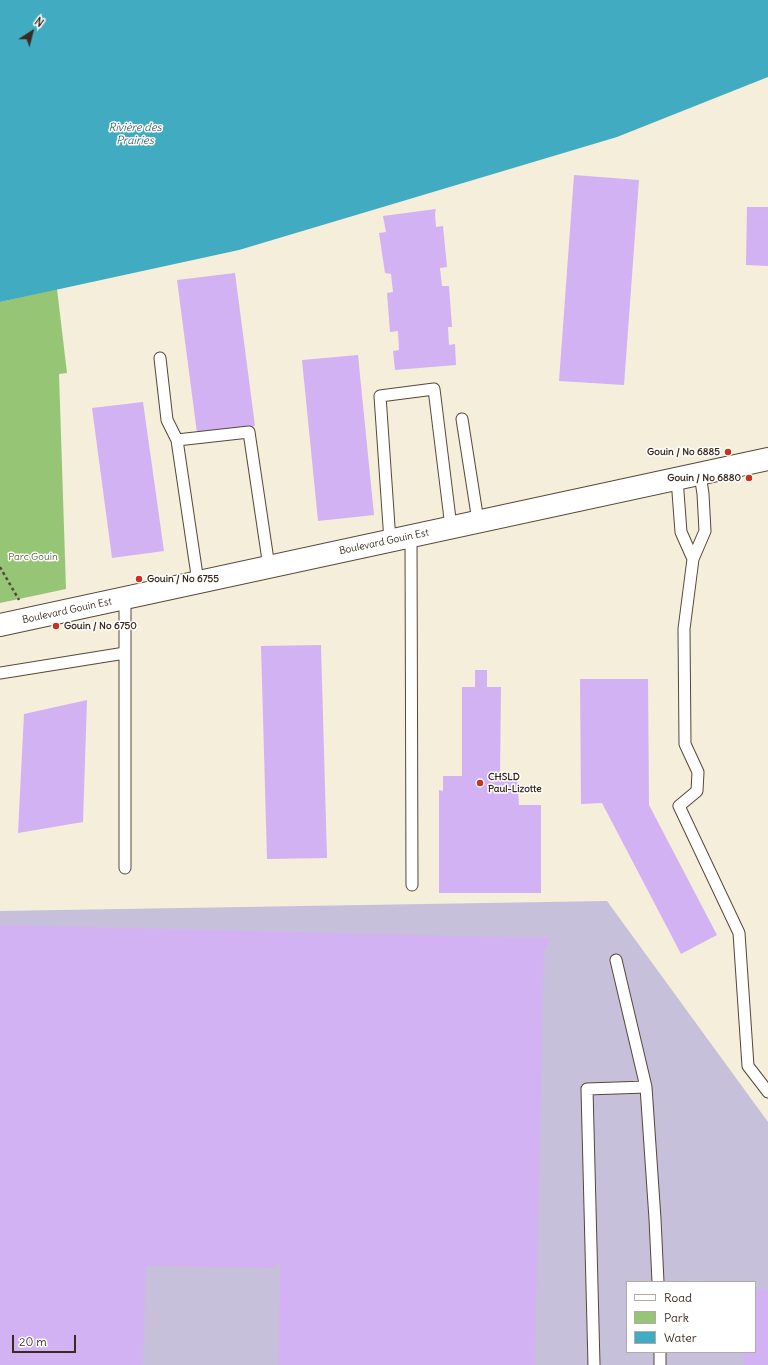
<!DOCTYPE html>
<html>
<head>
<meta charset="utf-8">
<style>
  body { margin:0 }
  #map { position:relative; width:768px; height:1365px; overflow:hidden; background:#f4eeda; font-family:Delius,sans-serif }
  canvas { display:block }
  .legend { position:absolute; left:626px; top:1281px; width:130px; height:72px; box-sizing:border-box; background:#fff; border:1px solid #b1aaa5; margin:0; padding:5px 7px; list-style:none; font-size:12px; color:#3b2a1e }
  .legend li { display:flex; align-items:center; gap:8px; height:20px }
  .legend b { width:20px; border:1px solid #b1aaa5 }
  .north { position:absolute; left:12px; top:12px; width:40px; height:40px; -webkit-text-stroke:3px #fff; paint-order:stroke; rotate:36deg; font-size:11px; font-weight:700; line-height:16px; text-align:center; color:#3b2a1e }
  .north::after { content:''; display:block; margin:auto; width:14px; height:18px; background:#3b2a1e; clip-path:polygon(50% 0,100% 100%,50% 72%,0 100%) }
  .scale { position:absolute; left:12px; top:1335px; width:64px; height:18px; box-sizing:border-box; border:2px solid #3b2a1e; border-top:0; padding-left:5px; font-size:12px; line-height:14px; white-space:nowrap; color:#3b2a1e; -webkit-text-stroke:3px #fff; paint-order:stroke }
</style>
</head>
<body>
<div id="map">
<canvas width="768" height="1365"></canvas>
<ul class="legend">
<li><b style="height:5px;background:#fff"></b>Road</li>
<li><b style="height:11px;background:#96c675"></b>Park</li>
<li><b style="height:11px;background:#41acc1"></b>Water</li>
</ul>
<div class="north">N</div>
<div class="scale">20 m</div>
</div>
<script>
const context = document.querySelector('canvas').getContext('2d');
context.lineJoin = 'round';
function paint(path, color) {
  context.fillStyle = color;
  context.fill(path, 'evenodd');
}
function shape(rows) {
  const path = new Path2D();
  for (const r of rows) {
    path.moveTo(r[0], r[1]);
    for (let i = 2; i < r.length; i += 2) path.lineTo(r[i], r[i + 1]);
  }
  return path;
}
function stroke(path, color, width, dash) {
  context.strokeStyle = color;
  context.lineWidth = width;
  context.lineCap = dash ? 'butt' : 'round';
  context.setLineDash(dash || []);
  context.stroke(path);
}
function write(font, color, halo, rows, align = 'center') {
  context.font = font + ' Delius,sans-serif';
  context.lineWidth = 3;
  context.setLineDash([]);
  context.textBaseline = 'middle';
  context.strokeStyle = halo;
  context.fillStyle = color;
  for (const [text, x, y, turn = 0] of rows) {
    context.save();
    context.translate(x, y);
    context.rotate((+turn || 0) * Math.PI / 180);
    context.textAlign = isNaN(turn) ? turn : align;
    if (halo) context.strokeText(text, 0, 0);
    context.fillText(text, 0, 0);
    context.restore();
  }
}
const industrial = shape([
  [607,901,768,1122,768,1365,0,1365,0,911],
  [627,1282,755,1282,755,1352,627,1352]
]);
const green = shape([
  [57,289,67,373,59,374,66,589,0,603,0,302]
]);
const water = shape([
  [0,0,768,0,768,77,617,137,239,250,0,302]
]);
const building = shape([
  [574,175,639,180,624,385,559,381],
  [747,207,768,207,768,266,746,265],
  [436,209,435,213,436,227,443,226,447,267,440,268,442,286,449,286,452,327,448,327,449,345,455,344,456,365,395,370,393,351,399,350,398,331,390,332,387,293,393,292,391,274,385,273,379,233,386,232,383,216],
  [235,273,255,426,197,433,177,280],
  [358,355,374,515,318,521,302,360],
  [143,402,164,551,112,558,92,408],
  [321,645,327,858,267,859,261,646],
  [475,670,487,670,487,687,501,687,500,777,517,776,519,805,541,805,541,893,439,893,439,790,443,791,443,776,462,776,462,687,475,687],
  [580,679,648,679,649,805,717,935,681,954,602,803,581,804],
  [87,700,83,822,18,833,24,714],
  [0,925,551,938,544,951,535,1365,278,1365,280,1261,274,1268,146,1266,143,1365,0,1365],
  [768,1289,768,1365,744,1365,743,1352,755,1352,755,1290]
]);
const path = shape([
  [0,567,19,600]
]);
const lane = shape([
  [160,358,167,420,177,440],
  [462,419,478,521],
  [700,474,703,494,705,531,693,559,684,629,685,744,698,772,697,791,679,806,739,933,748,1066,768,1092],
  [677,479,681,532,693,559],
  [411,536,412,885],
  [390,541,380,396,434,389,451,527],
  [198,582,177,440,249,432,269,567],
  [125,598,125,868],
  [0,673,125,653],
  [616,960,646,1087,655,1219,658,1282],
  [660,1352,660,1365],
  [594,1365,587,1089,646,1087]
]);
const secondary = shape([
  [0,625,768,459]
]);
const markers = [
  [728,452,4,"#c8321e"],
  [749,478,4,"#c8321e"],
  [139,579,4,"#c8321e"],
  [56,626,4,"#c8321e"],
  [480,783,4,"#c8321e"]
];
const poiNames = [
  ["Gouin / No 6885",720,452,"right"],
  ["Gouin / No 6880",741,478,"right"],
  ["Gouin / No 6755",147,579],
  ["Gouin / No 6750",64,626],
  ["CHSLD",488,777],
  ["Paul-Lizotte",488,789]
];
const streetNames = [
  ["Boulevard Gouin Est",384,542,-12],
  ["Boulevard Gouin Est",67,611,-12]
];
const parkNames = [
  ["Parc Gouin",33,557]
];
const waterNames = [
  ["Rivière des",135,128],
  ["Prairies",135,141]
];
paint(industrial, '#c6c0da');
paint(green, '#96c675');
paint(water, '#41acc1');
paint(building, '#d3b2f3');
stroke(lane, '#57473a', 13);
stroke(secondary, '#57473a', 24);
stroke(path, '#57473a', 2.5, [3, 3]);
stroke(lane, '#fff', 11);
stroke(secondary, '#fff', 22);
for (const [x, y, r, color] of markers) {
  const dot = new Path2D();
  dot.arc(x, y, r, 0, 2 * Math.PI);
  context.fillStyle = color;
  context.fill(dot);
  stroke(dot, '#fff', 1.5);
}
write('bold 10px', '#3b2a1e', '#fff', poiNames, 'left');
write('10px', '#3b2a1e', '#fff', streetNames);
write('10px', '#5b613c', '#fff', parkNames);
write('italic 11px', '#3e6467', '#fff', waterNames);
</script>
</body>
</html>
